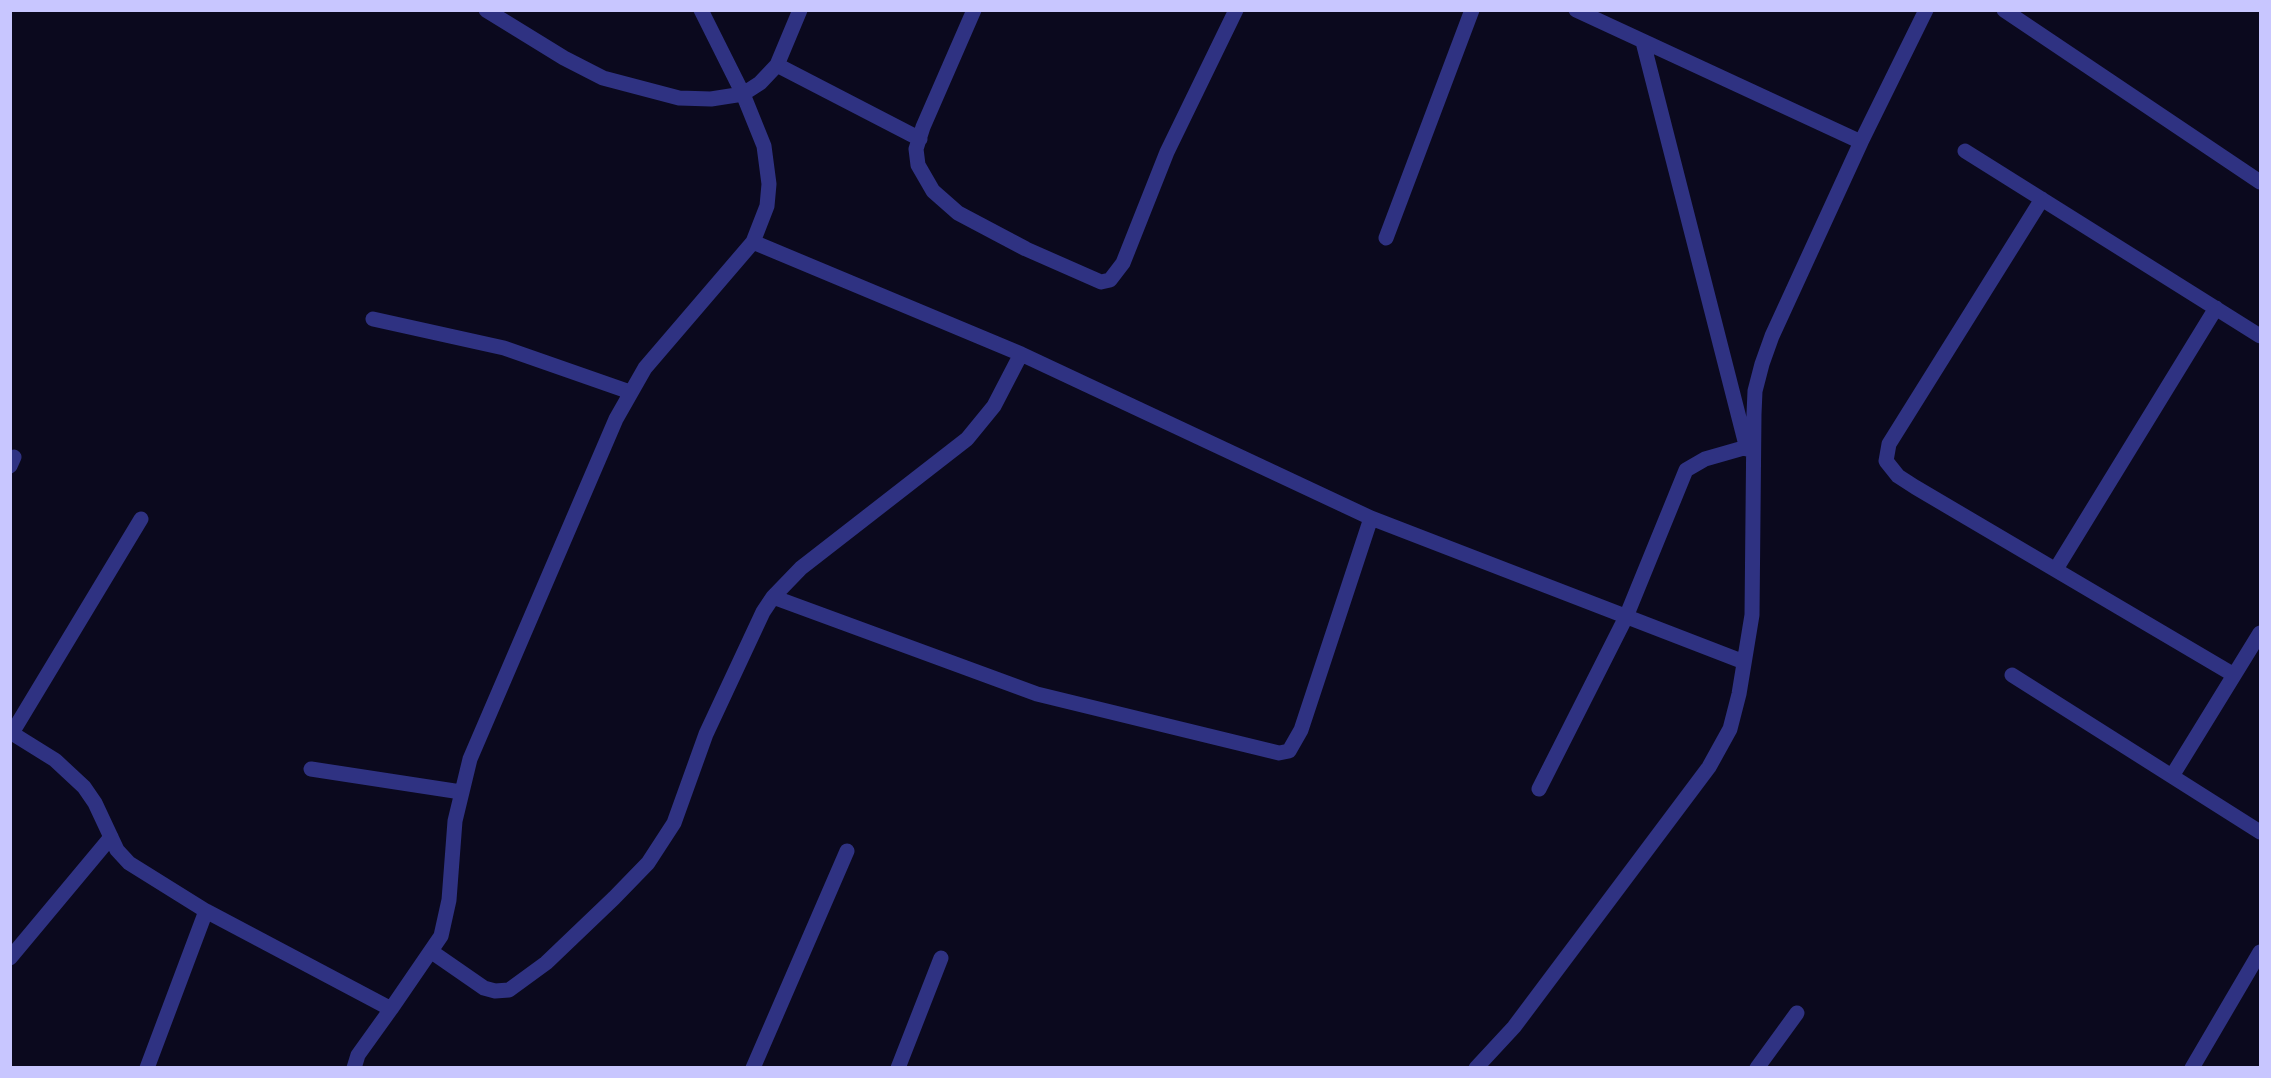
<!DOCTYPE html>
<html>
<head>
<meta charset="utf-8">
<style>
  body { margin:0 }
  #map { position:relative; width:2271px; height:1078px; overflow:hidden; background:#0b091e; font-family:Barlow,sans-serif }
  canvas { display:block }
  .frame { position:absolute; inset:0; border:12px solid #c8c6ff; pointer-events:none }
</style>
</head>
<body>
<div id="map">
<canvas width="2271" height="1078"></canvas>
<div class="frame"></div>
</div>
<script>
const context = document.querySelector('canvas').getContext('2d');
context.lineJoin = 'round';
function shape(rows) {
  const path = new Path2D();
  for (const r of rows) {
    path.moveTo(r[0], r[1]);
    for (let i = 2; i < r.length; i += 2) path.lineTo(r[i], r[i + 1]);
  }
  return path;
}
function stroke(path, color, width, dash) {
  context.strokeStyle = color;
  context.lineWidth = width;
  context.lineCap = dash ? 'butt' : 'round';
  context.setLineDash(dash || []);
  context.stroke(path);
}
const street = shape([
  [486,10,564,58,603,78,679,98,711,99,743,94,760,83,777,65,800,10],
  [701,10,743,94,764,146,769,184,767,206,753,242,1021,354,1371,518,1744,662],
  [974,10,923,127,916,149,918,165,933,191,958,213,1026,249,1101,282,1110,280,1123,263,1167,152,1236,10],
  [1576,10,1861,142],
  [2004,10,2260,182],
  [1643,42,1747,449],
  [777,65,920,139],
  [1965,151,2260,336],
  [2042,199,1889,444,1886,461,1898,476,1915,487,2234,675],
  [1386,238,1472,10],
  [373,319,504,348,630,392],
  [10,466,14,457],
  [2056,569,2216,308],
  [773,597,1037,694,1279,753,1289,751,1301,730,1371,518],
  [2012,675,2260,832],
  [10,732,55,760,84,787,95,803,117,850,129,863,206,911,391,1009,358,1055,354,1068],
  [12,733,141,519],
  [311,769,461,792],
  [2172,776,2260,633],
  [1539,789,1626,617,1686,470,1705,459,1747,447],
  [432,952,484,988,495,991,509,990,546,963,614,898,648,863,674,823,706,734,763,612,773,597,801,568,967,439,994,406,1021,354],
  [10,958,111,837],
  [391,1009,441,936,449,900,455,821,470,759,616,419,645,368,753,242],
  [147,1068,206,911],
  [753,1068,847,851],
  [898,1068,941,958],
  [1476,1068,1514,1027,1709,767,1730,729,1739,694,1752,615,1754,414,1755,391,1762,364,1772,336,1861,142,1926,10],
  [1757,1068,1797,1013],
  [2192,1068,2260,952]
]);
stroke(street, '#2f3282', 15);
</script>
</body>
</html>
